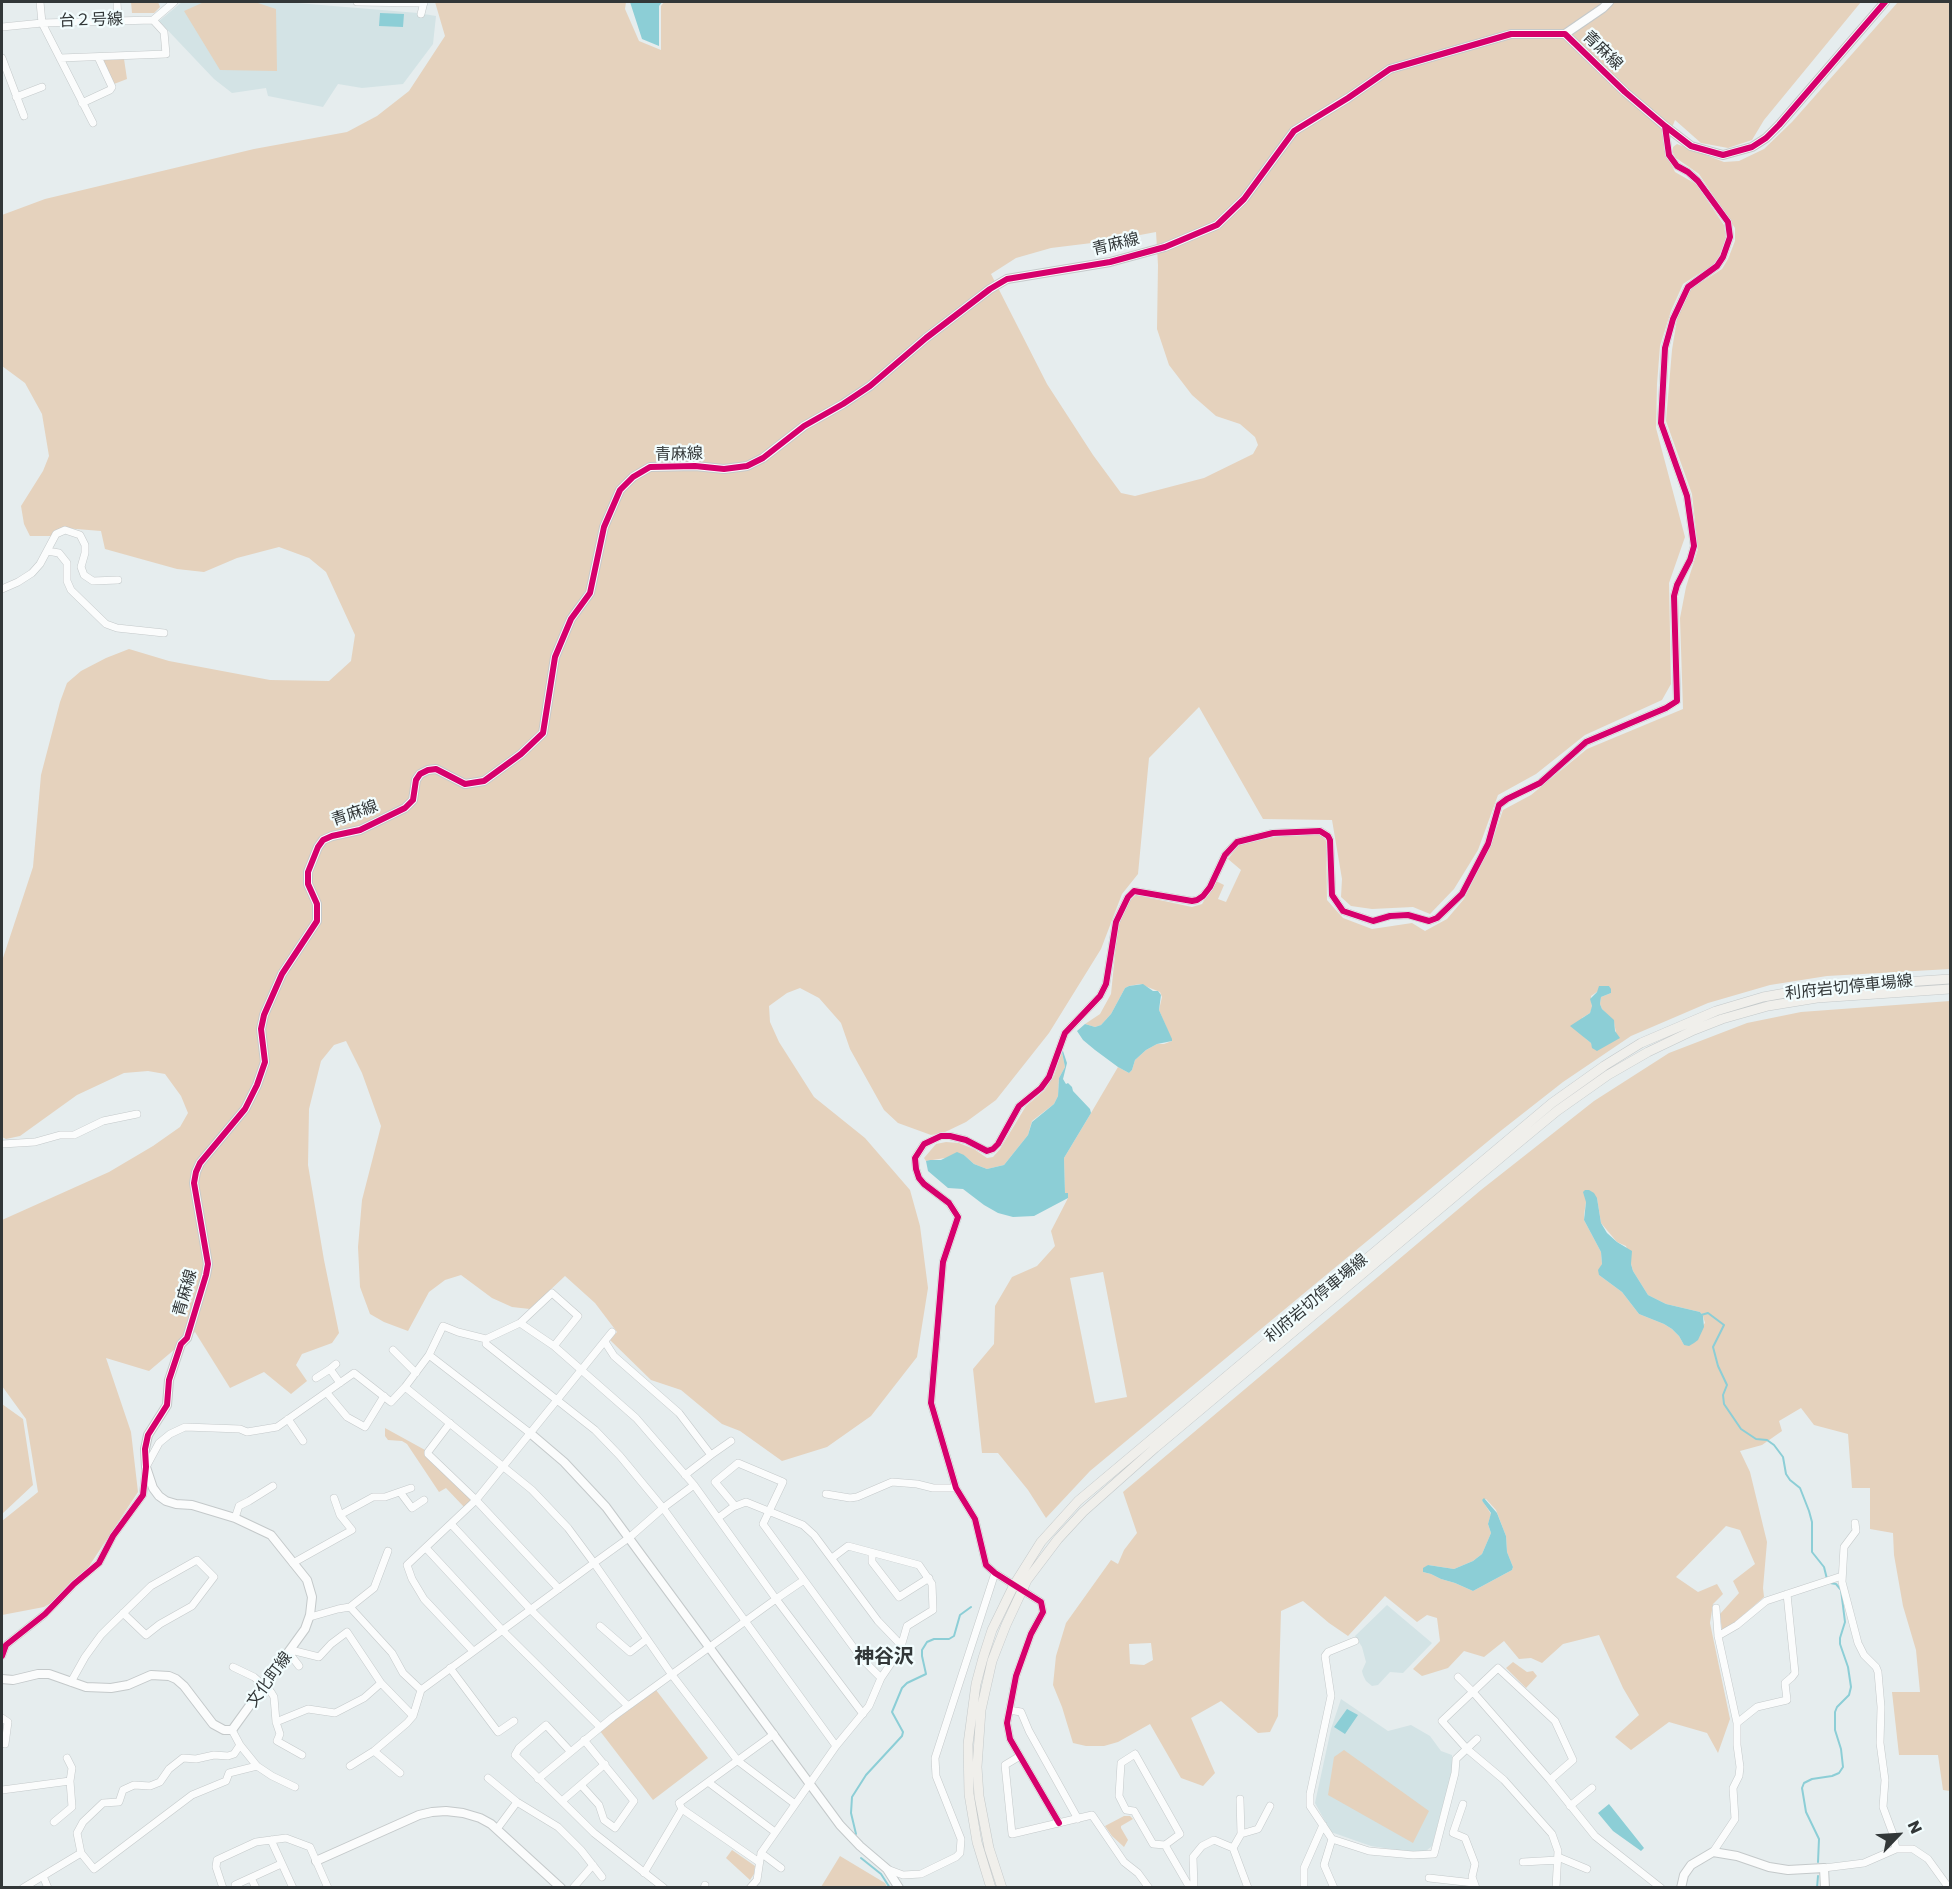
<!DOCTYPE html>
<html>
<head>
<meta charset="utf-8">
<style>
  body { margin:0 }
  #map { position:relative; width:1952px; height:1889px; overflow:hidden; background:#e6edee; font-family:Poppins,sans-serif }
  canvas { display:block }
  .frame { position:absolute; inset:0; border:3px solid #323738; pointer-events:none }
  .north { position:absolute; left:1868px; top:1805px; width:60px; height:60px; -webkit-text-stroke:4px #f2fdfe; paint-order:stroke; rotate:65deg; font-size:16px; font-weight:700; line-height:24px; text-align:center; color:#323738 }
  .north::after { content:''; display:block; margin:auto; width:21px; height:27px; background:#323738; clip-path:polygon(50% 0,100% 100%,50% 72%,0 100%) }
</style>
</head>
<body>
<div id="map">
<canvas width="1952" height="1889"></canvas>
<div class="frame"></div>
<div class="north">N</div>
</div>
<script>
const context = document.querySelector('canvas').getContext('2d');
context.lineJoin = 'round';
function paint(path, color) {
  context.fillStyle = color;
  context.fill(path, 'evenodd');
}
function shape(rows) {
  const path = new Path2D();
  for (const r of rows) {
    path.moveTo(r[0], r[1]);
    for (let i = 2; i < r.length; i += 2) path.lineTo(r[i], r[i + 1]);
  }
  return path;
}
function stroke(path, color, width, dash) {
  context.strokeStyle = color;
  context.lineWidth = width;
  context.lineCap = dash ? 'butt' : 'round';
  context.setLineDash(dash || []);
  context.stroke(path);
}
function write(font, color, halo, rows, align = 'center') {
  context.font = font + ' Poppins,"Noto Sans JP",sans-serif';
  context.lineWidth = 4.5;
  context.setLineDash([]);
  context.textBaseline = 'middle';
  context.strokeStyle = halo;
  context.fillStyle = color;
  for (const [text, x, y, turn = 0] of rows) {
    context.save();
    context.translate(x, y);
    context.rotate((+turn || 0) * Math.PI / 180);
    context.textAlign = isNaN(turn) ? turn : align;
    if (halo) context.strokeText(text, 0, 0);
    context.fillText(text, 0, 0);
    context.restore();
  }
}
const built = shape([
  [182,2,285,2,418,13,436,16,433,44,403,84,362,88,338,84,323,107,268,96,266,88,232,93,214,79,159,21],
  [1387,1605,1432,1643,1403,1673,1390,1672,1378,1685,1372,1686,1366,1681,1363,1675,1362,1671,1366,1662,1362,1647,1355,1636],
  [1341,1699,1388,1731,1411,1725,1430,1736,1441,1751,1452,1755,1452,1772,1432,1846,1426,1851,1411,1852,1371,1846,1331,1832,1315,1803,1331,1729]
]);
const green = shape([
  [131,2,158,2,160,7,154,13,132,13],
  [204,2,255,2,276,9,277,71,220,70,184,11],
  [435,2,626,2,625,9,639,41,661,50,661,6,664,2,1861,2,1764,120,1752,140,1728,148,1701,143,1675,120,1664,149,1675,172,1696,184,1724,225,1726,238,1719,256,1714,264,1683,284,1671,311,1660,346,1657,384,1656,428,1685,537,1669,583,1671,684,1662,700,1585,735,1536,774,1498,795,1478,850,1454,889,1430,914,1413,907,1372,909,1351,906,1341,897,1342,879,1332,820,1263,819,1199,707,1149,758,1138,874,1122,894,1101,949,1049,1033,996,1100,966,1122,943,1133,931,1135,898,1123,884,1110,850,1049,841,1023,819,998,800,988,787,993,769,1006,770,1022,779,1042,814,1097,865,1138,910,1190,920,1226,928,1288,917,1357,871,1416,827,1447,782,1461,740,1431,722,1424,681,1390,651,1380,610,1340,617,1332,595,1303,565,1276,530,1309,512,1307,492,1298,461,1275,445,1280,429,1292,408,1331,384,1322,370,1314,360,1287,358,1247,362,1200,381,1126,362,1073,346,1041,334,1045,321,1061,309,1109,308,1165,324,1260,339,1333,332,1343,302,1354,296,1365,307,1381,291,1394,264,1372,230,1388,195,1332,149,1371,106,1358,131,1432,138,1492,74,1589,44,1607,2,1615,2,1521,38,1492,26,1419,2,1386,2,1220,109,1172,153,1146,180,1127,188,1113,181,1096,165,1074,148,1071,124,1073,77,1095,20,1136,6,1139,2,1137,2,961,33,867,41,775,60,702,67,683,81,671,106,658,129,649,169,661,270,680,329,681,351,661,355,635,326,572,309,558,279,547,237,558,204,572,177,569,105,549,101,531,64,528,56,530,51,536,30,536,24,524,21,506,43,471,49,456,42,414,25,383,2,366,2,215,45,199,254,149,347,132,377,116,409,91,445,36],
  [1156,232,1158,265,1157,329,1169,365,1192,395,1216,416,1240,424,1255,437,1258,445,1253,454,1204,478,1135,496,1121,493,1093,455,1047,384,991,274,1016,258,1051,248,1108,241],
  [1898,2,1950,2,1950,969,1827,976,1770,985,1708,1003,1631,1036,1563,1082,1498,1133,1326,1275,1090,1471,1046,1518,1028,1490,998,1453,982,1453,973,1369,994,1344,995,1306,1012,1277,1037,1266,1055,1246,1051,1231,1068,1198,1065,1193,1064,1158,1091,1113,1118,1067,1129,1073,1132,1070,1135,1060,1146,1050,1157,1044,1164,1044,1172,1041,1159,1010,1162,997,1160,992,1140,984,1129,986,1125,988,1111,1014,1101,1025,1095,1027,1085,1024,1100,1014,1111,994,1118,925,1130,900,1136,895,1192,907,1202,904,1216,881,1224,885,1218,899,1226,902,1241,870,1228,859,1239,845,1275,837,1313,833,1321,835,1326,841,1327,900,1343,918,1372,929,1412,923,1425,931,1447,919,1464,899,1490,848,1503,810,1531,795,1587,749,1683,709,1680,618,1686,587,1698,549,1692,494,1666,421,1672,350,1677,319,1689,290,1722,269,1728,259,1735,241,1735,228,1699,174,1676,158,1673,153,1673,147,1677,144,1724,162,1739,161,1764,149,1792,122],
  [1609,986,1611,993,1601,997,1600,1004,1602,1009,1614,1022,1616,1033,1592,1046,1591,1043,1584,1037,1582,1018,1590,1013,1592,1008,1591,996,1604,987],
  [1103,1272,1127,1397,1095,1403,1070,1278],
  [102,59,124,59,127,79,114,84],
  [1950,1001,1950,1791,1943,1790,1938,1755,1899,1755,1892,1692,1920,1692,1916,1650,1903,1606,1894,1555,1893,1533,1870,1529,1870,1488,1852,1488,1848,1434,1814,1425,1801,1408,1779,1421,1782,1431,1762,1445,1740,1451,1750,1472,1767,1542,1763,1588,1764,1597,1734,1623,1722,1630,1720,1614,1739,1593,1733,1581,1755,1564,1740,1530,1726,1526,1676,1577,1698,1592,1717,1584,1723,1594,1713,1604,1710,1623,1730,1719,1718,1753,1707,1733,1669,1722,1631,1750,1615,1737,1639,1715,1623,1688,1599,1635,1563,1644,1542,1663,1531,1658,1519,1659,1504,1641,1484,1657,1464,1651,1448,1668,1422,1676,1413,1669,1440,1641,1437,1618,1427,1615,1417,1622,1385,1596,1348,1636,1329,1623,1303,1601,1281,1611,1278,1716,1270,1732,1258,1733,1221,1701,1191,1718,1215,1773,1203,1786,1181,1778,1150,1724,1118,1742,1104,1746,1086,1746,1073,1743,1062,1707,1053,1685,1056,1656,1066,1623,1111,1560,1118,1564,1124,1550,1137,1533,1123,1492,1481,1190,1594,1101,1669,1053,1747,1023,1801,1012],
  [1597,1198,1601,1223,1617,1242,1626,1246,1633,1271,1648,1295,1666,1304,1700,1312,1703,1316,1705,1323,1684,1345,1679,1336,1672,1329,1664,1324,1639,1314,1622,1292,1599,1275,1602,1264,1601,1252,1584,1220,1584,1215,1586,1202],
  [1486,1499,1496,1510,1506,1536,1507,1552,1513,1567,1512,1570,1473,1591,1455,1583,1441,1579,1431,1574,1423,1572,1428,1565,1454,1569,1473,1561,1482,1554,1491,1533,1488,1524,1491,1514,1482,1500],
  [1151,1643,1153,1660,1144,1665,1130,1664,1129,1644],
  [1062,1052,1065,1067,1059,1078,1058,1096,1054,1104,1032,1121,1028,1135,1004,1165,987,1169,974,1164,964,1155,926,1161,924,1158,936,1144,946,1142,959,1143,974,1149,987,1158,993,1157,1000,1149,1026,1106,1044,1091,1054,1076],
  [2,1404,23,1419,33,1485,2,1514],
  [385,1428,425,1450,426,1457,471,1500,464,1507,446,1488,439,1492,407,1444,402,1441,388,1440,385,1436],
  [1513,1662,1527,1672,1533,1671,1537,1676,1526,1688,1506,1668],
  [656,1690,708,1758,653,1800,600,1731],
  [1344,1750,1429,1811,1413,1843,1328,1795,1334,1757],
  [1124,1816,1130,1816,1133,1819,1121,1826,1121,1828,1128,1840,1124,1847,1112,1836,1105,1826],
  [732,1850,755,1866,754,1874,750,1880,726,1858],
  [840,1856,885,1883,887,1887,821,1887]
]);
const water = shape([
  [630,2,662,2,659,6,659,46,642,39],
  [380,13,404,14,403,27,379,26],
  [1143,984,1153,991,1158,991,1161,995,1159,1010,1172,1039,1172,1041,1157,1044,1146,1050,1135,1060,1132,1070,1129,1073,1118,1067,1095,1050,1083,1040,1077,1031,1085,1024,1095,1027,1101,1025,1111,1014,1125,988,1129,986],
  [1599,986,1609,986,1611,989,1611,993,1601,997,1600,1004,1602,1009,1614,1020,1615,1031,1620,1038,1597,1051,1592,1048,1591,1043,1570,1026,1590,1013,1592,1006,1590,999,1597,992],
  [1063,1051,1067,1063,1063,1079,1066,1084,1068,1083,1072,1087,1073,1091,1090,1109,1091,1113,1064,1158,1065,1193,1068,1193,1068,1198,1034,1216,1013,1217,998,1213,984,1205,963,1189,948,1188,928,1171,926,1161,930,1160,941,1160,957,1152,964,1155,974,1164,987,1169,1004,1165,1028,1135,1032,1122,1054,1104,1058,1096,1059,1078,1065,1067,1062,1052],
  [1585,1190,1589,1190,1594,1193,1597,1198,1601,1223,1607,1233,1617,1242,1632,1251,1631,1264,1633,1271,1648,1295,1666,1304,1700,1312,1703,1316,1704,1327,1698,1340,1694,1343,1689,1346,1684,1345,1679,1336,1672,1329,1664,1324,1639,1314,1622,1292,1599,1275,1598,1270,1602,1264,1601,1252,1584,1220,1586,1202,1583,1192],
  [1484,1498,1497,1513,1506,1536,1507,1552,1513,1567,1512,1570,1473,1591,1455,1583,1441,1579,1431,1574,1423,1572,1423,1568,1428,1565,1454,1569,1473,1561,1482,1554,1491,1533,1488,1524,1491,1513,1483,1502,1482,1500],
  [1347,1709,1358,1715,1345,1734,1334,1727],
  [1609,1804,1644,1848,1641,1851,1613,1831,1598,1813]
]);
const stream = shape([
  [1701,1315,1708,1313,1724,1325,1713,1347,1718,1366,1727,1385,1723,1395,1724,1404,1741,1429,1756,1439,1767,1440,1774,1445,1783,1457,1786,1474,1790,1480,1800,1488,1809,1511,1812,1522,1812,1552,1824,1567,1827,1579],
  [856,1834,851,1813,852,1797,866,1775,902,1736,903,1732,892,1712,902,1688,907,1683,926,1674,922,1656,922,1650,927,1642,934,1639,949,1639,954,1636,960,1615,971,1607],
  [861,1858,881,1874,890,1888],
  [1818,1862,1819,1839,1806,1812,1802,1788,1804,1783,1812,1779,1832,1776,1839,1773,1843,1767,1841,1749,1835,1730,1835,1712,1837,1707,1849,1695,1851,1687,1848,1667,1840,1644,1840,1638,1845,1622,1841,1590,1836,1584,1830,1583],
  [1817,1888,1818,1876]
]);
const minor = shape([
  [40,2,42,23,93,123],
  [117,2,118,20],
  [357,2,424,3],
  [421,14,424,2],
  [2,27,42,23,153,20,174,2],
  [2,58,24,116],
  [60,58,166,54,164,32,153,20],
  [16,97,42,87],
  [82,103,110,90,112,87,98,57],
  [47,551,59,553,67,563,67,581,71,590,106,624,117,628,164,633],
  [2,589,18,582,32,573,40,564,56,534,65,530,80,535,85,545,85,553,81,567,84,575,93,581,118,580],
  [2,1144,35,1142,60,1135,74,1135,103,1121,137,1114],
  [520,1323,552,1293,578,1316,554,1346],
  [486,1339,486,1344,595,1430,620,1456,663,1508,836,1746],
  [605,1342,614,1356,679,1413,711,1455,731,1441],
  [393,1350,416,1373],
  [429,1355,530,1433],
  [336,1364,330,1369,340,1383],
  [316,1378,330,1369],
  [327,1393,347,1417,365,1427,384,1396],
  [288,1419,303,1441],
  [450,1423,428,1452,428,1454,476,1500,559,1589],
  [685,1475,711,1455],
  [400,1492,412,1508,424,1500],
  [826,1494,850,1498,857,1497,892,1482,917,1484,933,1488,956,1488],
  [735,1506,715,1482,738,1463,783,1482,763,1524,862,1659,881,1678],
  [340,1515,373,1497,385,1497,411,1488],
  [235,1518,239,1506,249,1501,273,1486],
  [718,1518,733,1507,746,1502,803,1525,814,1535,878,1621,901,1645],
  [1855,1523,1856,1531,1844,1547,1842,1582,1858,1643,1864,1655,1876,1667,1878,1672,1881,1707,1880,1743,1885,1780,1883,1807,1893,1834,1896,1849],
  [451,1524,531,1610,628,1706],
  [426,1548,502,1630,600,1727],
  [872,1553,872,1562,899,1597,929,1578],
  [293,1563,352,1530,340,1515,334,1498],
  [350,1607,374,1588,388,1551],
  [1716,1608,1718,1636,1737,1723],
  [310,1617,338,1609,350,1607,392,1653,403,1673,421,1690],
  [600,1626,630,1652,647,1639],
  [1718,1636,1737,1625,1766,1601,1842,1576],
  [1355,1641,1328,1652,1325,1656,1331,1696,1310,1794,1310,1806,1332,1839,1369,1851,1413,1855,1434,1854,1455,1773,1456,1759,1477,1739],
  [291,1650,319,1657,331,1644,347,1632,381,1683,413,1716],
  [473,1651,424,1599,412,1579,407,1565,476,1500,612,1332],
  [289,1653,299,1666],
  [2,1656,6,1645,45,1614,74,1584,99,1563,113,1536,143,1495,146,1467,159,1443,170,1434,185,1427,240,1429,247,1432,277,1427,354,1373,391,1402,405,1387,429,1355,443,1326,458,1332,486,1339,520,1323,554,1346,636,1418,694,1485],
  [233,1667,254,1677,271,1692,274,1697,276,1722,308,1709,335,1713,364,1698,381,1683],
  [450,1668,498,1732,514,1721],
  [1458,1677,1473,1692,1550,1780,1595,1836,1661,1888],
  [71,1682,85,1657,101,1635,108,1628,151,1586,197,1560,214,1577,192,1606,160,1624,146,1635,123,1613],
  [1009,1710,1021,1712,1029,1731,1078,1819],
  [2,1718,8,1722,5,1744],
  [276,1722,280,1734,277,1741,302,1755],
  [232,1730,240,1745,257,1766,272,1776,295,1787],
  [374,1751,400,1773],
  [570,1751,546,1725,519,1748,515,1755,594,1833,664,1888],
  [1135,1754,1180,1834,1165,1845,1153,1844,1134,1811,1126,1810,1119,1796,1121,1763,1135,1754],
  [1020,1756,1005,1765,1012,1834,1092,1815,1124,1862,1138,1873,1149,1888],
  [350,1766,374,1751,407,1723,413,1716,421,1690,594,1563,568,1528,532,1490,405,1387],
  [488,1778,517,1802,558,1827,581,1850,602,1877],
  [538,1779,613,1717,776,1599,863,1714],
  [1550,1780,1573,1760,1555,1721,1498,1668,1442,1721,1467,1749,1504,1780,1552,1834,1558,1851,1556,1888],
  [708,1782,775,1832],
  [581,1785,599,1805,604,1820,615,1828,634,1801,584,1740],
  [2,1790,70,1781],
  [1240,1799,1241,1834,1233,1848,1248,1888],
  [562,1801,605,1764],
  [795,1804,738,1761,672,1675,594,1563,630,1537,663,1508,694,1485,776,1599,804,1580],
  [1463,1804,1453,1833,1465,1838,1475,1864,1472,1877,1476,1888],
  [1570,1806,1592,1788],
  [682,1809,679,1803,774,1734],
  [54,1822,72,1807,70,1781,72,1768,67,1758],
  [1059,1823,1010,1739,1007,1723,1016,1676,1031,1634,1043,1612,1041,1602,995,1573,986,1565,975,1519,956,1488,931,1403,943,1262,958,1217,949,1203,924,1184,919,1178,916,1169,915,1158,924,1144,941,1136,950,1136,966,1140,987,1151,993,1149,998,1144,1019,1106,1041,1088,1049,1077,1065,1033,1100,996,1106,984,1116,922,1128,897,1134,891,1192,901,1197,900,1203,896,1210,887,1225,855,1237,842,1273,833,1320,831,1328,836,1330,840,1332,895,1343,911,1373,921,1390,916,1408,915,1429,921,1437,918,1462,894,1488,844,1499,805,1507,799,1540,783,1586,742,1666,708,1677,701,1674,596,1677,585,1690,560,1694,546,1687,496,1661,423,1665,348,1673,319,1688,287,1717,266,1723,257,1730,237,1728,222,1698,181,1688,172,1677,166,1669,155,1665,126],
  [497,1829,517,1802],
  [1241,1834,1258,1829,1270,1806],
  [1332,1839,1324,1865,1334,1888],
  [271,1840,293,1888],
  [1165,1845,1190,1888],
  [1713,1852,1735,1819,1733,1788,1739,1776,1740,1767,1737,1745,1737,1723,1757,1707,1787,1700,1785,1683,1792,1677,1795,1673,1787,1594],
  [81,1853,77,1833,83,1822,103,1803,119,1802,123,1790,134,1785,150,1786,160,1782,169,1769,183,1758,196,1759,214,1755,228,1756,234,1754,240,1745],
  [761,1853,781,1868],
  [1558,1857,1587,1869],
  [1523,1862,1558,1860],
  [1824,1868,1864,1863,1896,1849,1913,1849,1928,1859,1949,1888],
  [887,1869,903,1875,921,1874,956,1857,960,1853,961,1839,936,1776,935,1758,995,1573],
  [644,1873,682,1809,759,1862],
  [43,1876,48,1888],
  [251,1878,256,1888],
  [1429,1878,1474,1883],
  [1304,1885,1304,1868,1323,1825],
  [23,1888,81,1853,94,1869,192,1795,226,1781,229,1773,257,1766],
  [223,1888,216,1867,217,1860,256,1842,286,1838,310,1847,328,1888],
  [235,1888,235,1885,281,1864],
  [573,1888,593,1865],
  [704,1888,705,1885],
  [750,1888,757,1880,761,1853,836,1746,869,1706,881,1678,900,1650,907,1626,933,1610,932,1584,919,1565,848,1546,832,1558],
  [1194,1888,1193,1857,1202,1846,1214,1840,1233,1848]
]);
const tertiary = shape([
  [1565,34,1603,8,1609,2],
  [530,1433,564,1462,606,1507,840,1825,860,1846,887,1869,899,1888],
  [2,1679,13,1680,38,1674,49,1674,86,1687,111,1688,128,1685,151,1675,169,1676,176,1679,184,1686,213,1724,224,1730,232,1730,305,1629,310,1615,312,1597,307,1580,271,1535,235,1518,192,1505,176,1504,166,1501,159,1496,153,1488,146,1467,145,1449,148,1435,167,1405,169,1380,181,1344,187,1338,206,1275,208,1264,194,1183,196,1172,200,1163,245,1109,257,1085,265,1062,261,1029,264,1015,282,974,317,921,317,904,308,884,308,872,318,847,323,840,332,836,360,830,405,808,413,800,416,780,420,774,428,770,436,769,465,784,484,781,521,754,543,733,555,657,571,619,590,593,604,527,620,490,633,477,650,467,695,466,724,469,747,466,763,458,804,426,843,404,870,386,926,338,990,289,1007,279,1110,262,1165,247,1217,225,1244,199,1294,131,1348,98,1390,69,1511,34,1565,34,1625,92,1665,126,1691,146,1723,155,1752,147,1766,138,1779,125,1885,2],
  [316,1861,419,1815,432,1812,446,1811,463,1813,480,1818,491,1824,561,1888],
  [1681,1888,1684,1875,1691,1865,1713,1852,1737,1856,1769,1867,1788,1870,1824,1868,1825,1888]
]);
const secondary = shape([
  [991,1888,977,1842,969,1794,968,1744,976,1684,983,1658,992,1630,1014,1585,1041,1542,1078,1501,1552,1103,1604,1066,1641,1043,1716,1011,1763,997,1814,988,1950,979],
  [1002,1888,989,1848,979,1796,977,1767,981,1710,992,1661,1006,1625,1027,1580,1058,1539,1083,1512,1155,1448,1511,1149,1557,1111,1608,1075,1648,1052,1694,1030,1722,1019,1768,1006,1817,998,1950,989]
]);
const cycleway = shape([
  [2,1656,6,1645,45,1614,74,1584,99,1563,113,1536,143,1495,146,1467,145,1449,148,1435,167,1405,169,1380,181,1344,187,1338,206,1275,208,1264,194,1183,196,1172,200,1163,245,1109,257,1085,265,1062,261,1029,264,1015,282,974,317,921,317,904,308,884,308,872,318,847,323,840,332,836,360,830,405,808,413,800,416,780,420,774,428,770,436,769,465,784,484,781,521,754,543,733,555,657,571,619,590,593,604,527,620,490,633,477,650,467,695,466,724,469,747,466,763,458,804,426,843,404,870,386,926,338,990,289,1007,279,1110,262,1165,247,1217,225,1244,199,1294,131,1348,98,1390,69,1511,34,1565,34,1625,92,1665,126,1691,146,1723,155,1752,147,1766,138,1779,125,1885,2],
  [1059,1823,1010,1739,1007,1723,1016,1676,1031,1634,1043,1612,1041,1602,995,1573,986,1565,975,1519,956,1488,931,1403,943,1262,958,1217,949,1203,924,1184,919,1178,916,1169,915,1158,924,1144,941,1136,950,1136,966,1140,987,1151,993,1149,998,1144,1019,1106,1041,1088,1049,1077,1065,1033,1100,996,1106,984,1116,922,1128,897,1134,891,1192,901,1197,900,1203,896,1210,887,1225,855,1237,842,1273,833,1320,831,1328,836,1330,840,1332,895,1343,911,1373,921,1390,916,1408,915,1429,921,1437,918,1462,894,1488,844,1499,805,1507,799,1540,783,1586,742,1666,708,1677,701,1674,596,1677,585,1690,560,1694,546,1687,496,1661,423,1665,348,1673,319,1688,287,1717,266,1723,257,1730,237,1728,222,1698,181,1688,172,1677,166,1669,155,1665,126]
]);
const streetNames = [
  ["台２号線",91,21,-2],
  ["青麻線",1602,51,44],
  ["青麻線",1116,245,-14],
  ["青麻線",679,455,-1],
  ["青麻線",355,814,-19],
  ["利府岩切停車場線",1849,988,-6],
  ["青麻線",186,1293,-74],
  ["利府岩切停車場線",1317,1299,-40],
  ["文化町線",270,1680,-54]
];
const quarterNames = [
  ["神谷沢",884,1658]
];
paint(built, '#d3e3e5');
paint(green, '#e5d2bd');
paint(water, '#8cced6');
stroke(stream, '#8cced6', 2);
stroke(minor, '#c4c9ca', 8);
stroke(tertiary, '#c4c9ca', 10);
stroke(secondary, '#c4c9ca', 10);
stroke(minor, '#fbfcfc', 7);
stroke(tertiary, '#fbfcfc', 8);
stroke(secondary, '#f0efeb', 9);
stroke(cycleway, '#d6006c', 6);
write('16px', '#323738', '#f2fdfe', streetNames);
write('bold 20px', '#323738', '#f2fdfe', quarterNames);
</script>
</body>
</html>
